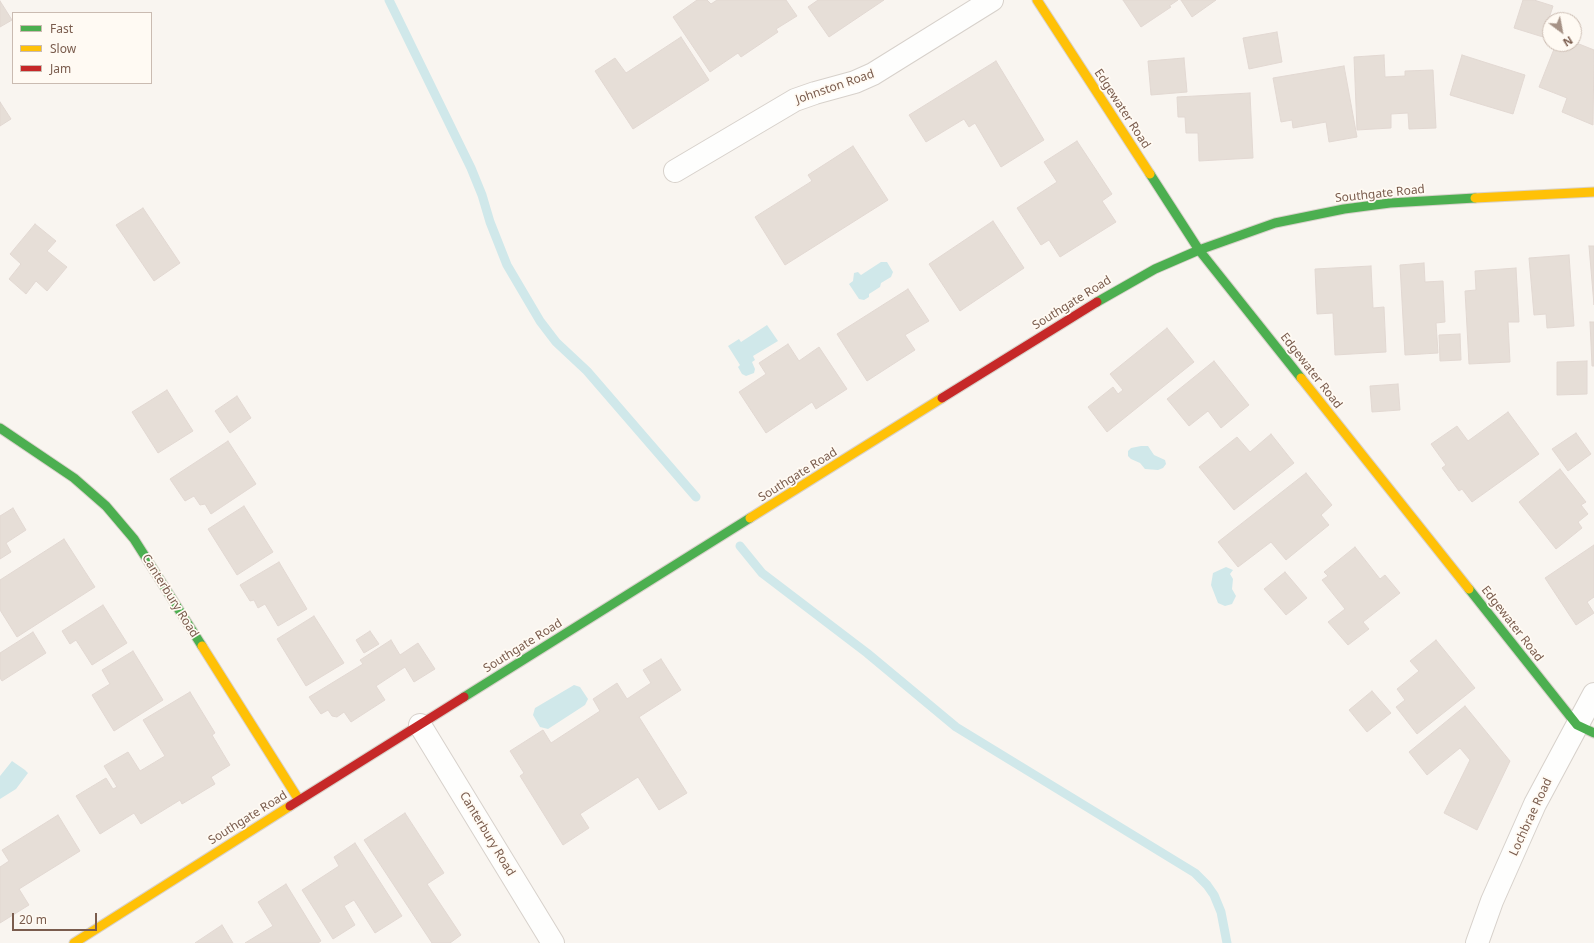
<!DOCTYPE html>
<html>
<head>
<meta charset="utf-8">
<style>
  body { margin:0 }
  #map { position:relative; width:1594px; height:943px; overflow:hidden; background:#f9f5f0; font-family:"Noto Sans",sans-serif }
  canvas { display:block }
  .legend { position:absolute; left:12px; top:12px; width:140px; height:72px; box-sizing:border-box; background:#fffaf3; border:1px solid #cabbb1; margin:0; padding:5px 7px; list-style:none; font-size:12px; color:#7a5c4d }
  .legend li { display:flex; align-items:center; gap:8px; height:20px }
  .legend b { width:20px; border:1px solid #cabbb1 }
  .north { position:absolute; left:1542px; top:12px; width:40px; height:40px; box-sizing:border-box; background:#fffaf3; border:1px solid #cabbb1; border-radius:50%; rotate:148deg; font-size:11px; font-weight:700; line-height:16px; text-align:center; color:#7a5c4d }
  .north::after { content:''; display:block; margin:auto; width:14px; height:18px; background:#a69286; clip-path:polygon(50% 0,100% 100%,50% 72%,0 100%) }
  .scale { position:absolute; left:12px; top:913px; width:85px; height:18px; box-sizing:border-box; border:2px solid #7a5c4d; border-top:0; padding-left:5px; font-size:12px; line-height:14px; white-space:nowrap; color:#7a5c4d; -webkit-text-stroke:3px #fffaf3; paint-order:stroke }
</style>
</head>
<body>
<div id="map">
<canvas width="1594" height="943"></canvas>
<ul class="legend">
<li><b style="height:5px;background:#4caf50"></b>Fast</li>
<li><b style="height:5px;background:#ffc107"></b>Slow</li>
<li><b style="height:5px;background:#c62828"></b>Jam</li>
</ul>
<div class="north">N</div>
<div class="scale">20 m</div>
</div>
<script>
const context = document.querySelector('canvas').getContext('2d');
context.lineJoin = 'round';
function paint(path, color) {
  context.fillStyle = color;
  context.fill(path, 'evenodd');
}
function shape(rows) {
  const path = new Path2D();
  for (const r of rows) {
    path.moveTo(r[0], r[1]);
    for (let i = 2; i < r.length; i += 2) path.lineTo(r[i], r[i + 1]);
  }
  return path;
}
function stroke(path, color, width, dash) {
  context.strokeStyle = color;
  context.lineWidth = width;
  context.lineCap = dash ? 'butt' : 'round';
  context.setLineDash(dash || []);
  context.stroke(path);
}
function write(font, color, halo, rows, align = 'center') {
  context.font = font + ' "Noto Sans",sans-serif';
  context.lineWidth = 3.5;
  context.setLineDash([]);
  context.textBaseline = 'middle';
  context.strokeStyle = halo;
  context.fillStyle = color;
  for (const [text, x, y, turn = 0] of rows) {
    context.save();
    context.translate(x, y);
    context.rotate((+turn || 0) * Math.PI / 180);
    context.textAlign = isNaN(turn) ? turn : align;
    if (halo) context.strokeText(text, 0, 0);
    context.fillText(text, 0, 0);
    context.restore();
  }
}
const water = shape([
  [881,262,887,262,893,272,891,277,881,283,880,287,869,294,869,297,864,300,859,299,849,284,853,281,854,273,858,272,861,275],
  [767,325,778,341,753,356,755,360,752,362,755,369,754,373,746,376,742,374,738,367,740,365,728,346,739,339,741,342],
  [1141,446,1148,446,1154,455,1165,460,1166,464,1163,468,1158,470,1145,469,1140,463,1131,459,1128,456,1128,451,1131,448],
  [1226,567,1233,570,1230,574,1233,579,1232,589,1236,596,1232,604,1225,606,1218,603,1211,585,1213,573],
  [574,685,580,687,588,699,585,705,548,729,540,727,533,715,535,708],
  [12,761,25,770,28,773,16,789,0,799,0,776]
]);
const stream = shape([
  [389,0,471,168,482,195,490,222,507,265,540,321,556,342,587,371,696,497],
  [740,546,762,573,867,653,956,727,1195,873,1207,885,1214,895,1221,912,1227,943]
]);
const building = shape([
  [697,0,707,0,711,4,717,0,786,0,797,16,776,29,778,32,741,57,738,53,710,72,673,17,697,0],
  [818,0,884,0,829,37,808,7,818,0],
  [1123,0,1178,0,1169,6,1171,7,1141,27,1123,0],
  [1181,0,1216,0,1192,17,1181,0],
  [1523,0,1534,0,1553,6,1543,37,1514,28,1523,0],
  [0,1,12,20,0,27,0,1],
  [1277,32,1282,62,1249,69,1243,38,1277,32],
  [681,37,709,80,633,129,595,71,615,58,626,73,681,37],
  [1574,42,1594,50,1593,125,1562,112,1567,98,1539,87,1556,44,1574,44,1574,42],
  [1384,55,1385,77,1405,76,1405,71,1433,70,1436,128,1409,129,1408,113,1391,114,1391,128,1357,130,1354,57,1384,55],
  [1462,55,1525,75,1513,114,1450,95,1462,55],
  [1184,58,1187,92,1151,95,1148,61,1184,58],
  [996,61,1044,140,1001,167,975,123,969,127,964,119,926,142,909,115,996,61],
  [1344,66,1357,137,1329,142,1326,122,1293,128,1292,120,1281,122,1273,78,1344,66],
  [1250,93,1253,158,1199,161,1198,133,1186,133,1185,117,1178,117,1177,97,1250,93],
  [0,102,11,119,0,126,0,102],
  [1077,141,1112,194,1102,201,1116,222,1060,257,1049,240,1041,245,1017,208,1057,182,1044,162,1077,141],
  [853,146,888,200,785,265,755,217,812,181,808,175,853,146],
  [143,208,180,263,154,281,116,225,143,208],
  [993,221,1024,268,960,311,929,264,993,221],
  [35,224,56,241,47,251,67,267,47,291,36,281,26,294,9,279,21,264,10,254,35,224],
  [1589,246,1594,246,1594,305,1589,246],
  [1569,255,1574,326,1547,328,1546,314,1534,315,1529,258,1569,255],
  [1424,263,1425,282,1443,281,1445,322,1436,323,1438,353,1405,355,1400,265,1424,263],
  [1371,266,1373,308,1384,307,1386,352,1335,355,1333,313,1317,314,1315,269,1371,266],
  [1516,268,1519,322,1508,322,1510,362,1469,364,1465,291,1476,290,1475,271,1516,268],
  [908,289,929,321,905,335,915,350,867,381,837,334,908,289],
  [1590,322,1594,322,1594,366,1592,366,1590,322],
  [1167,328,1194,362,1107,432,1088,407,1113,387,1118,394,1123,390,1110,374,1167,328],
  [1460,334,1461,360,1440,361,1439,335,1460,334],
  [788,344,799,361,819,347,847,389,816,409,812,402,766,433,739,392,766,374,759,363,788,344],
  [1214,361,1249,405,1221,428,1208,411,1189,426,1167,399,1214,361],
  [1587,361,1587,394,1557,395,1557,362,1587,361],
  [1398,384,1400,410,1372,412,1370,386,1398,384],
  [167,390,193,431,158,453,132,412,167,390],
  [237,396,251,418,230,433,215,411,237,396],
  [1508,412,1539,454,1472,502,1462,489,1459,491,1442,468,1446,465,1431,444,1457,426,1468,441,1508,412],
  [1576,433,1591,454,1568,471,1552,449,1576,433],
  [1271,434,1294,463,1234,510,1199,467,1237,437,1250,452,1271,434],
  [228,441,256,484,211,514,205,504,200,505,194,496,185,501,170,479,228,441],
  [1560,469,1586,502,1581,505,1588,514,1578,522,1582,528,1556,549,1519,502,1560,469],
  [1306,473,1332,505,1321,515,1329,525,1286,560,1271,542,1238,567,1218,542,1306,473],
  [244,506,273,552,237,575,208,529,244,506],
  [13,508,26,530,6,543,11,552,0,559,0,516,13,508],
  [64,539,95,587,17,637,0,610,0,580,64,539],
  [1594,545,1594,597,1587,602,1594,613,1576,625,1545,578,1594,545],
  [1355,547,1380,579,1385,575,1400,593,1363,622,1369,629,1348,645,1328,622,1345,609,1322,580,1328,576,1324,572,1355,547],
  [279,562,307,609,278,626,265,604,258,608,254,600,250,601,240,585,279,562],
  [1285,572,1307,598,1286,615,1264,589,1285,572],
  [103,605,127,643,92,665,76,640,70,644,62,631,103,605],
  [314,616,344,663,306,686,277,639,314,616],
  [370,631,379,644,364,653,356,640,370,631],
  [33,632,46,653,2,681,0,678,0,653,33,632],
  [391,640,400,655,418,643,435,669,414,682,405,667,376,686,385,700,351,722,344,712,337,717,332,716,328,710,321,714,309,697,363,664,360,660,391,640],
  [1436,640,1475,688,1417,734,1396,707,1405,700,1397,689,1419,671,1410,661,1436,640],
  [133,651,163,700,114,731,92,695,110,684,102,670,133,651],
  [661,659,681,690,639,717,687,793,659,810,638,777,580,814,589,828,563,845,520,776,524,773,510,751,543,730,551,743,600,711,593,699,617,683,627,699,651,683,643,670,661,659],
  [1372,691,1391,713,1367,732,1349,710,1372,691],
  [190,692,215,733,212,735,230,765,211,777,215,784,182,804,180,800,141,824,134,813,100,834,76,796,106,778,113,789,117,787,104,766,128,752,140,771,165,756,143,720,190,692],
  [1465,706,1510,761,1477,830,1444,813,1470,760,1460,748,1427,775,1409,752,1465,706],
  [405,813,444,873,427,884,461,935,450,943,432,943,364,840,405,813],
  [58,815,80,851,19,889,29,905,0,923,0,867,9,861,2,850,58,815],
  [355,843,402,916,375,933,354,900,344,906,355,925,333,939,302,890,339,866,334,857,355,843],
  [286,884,321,941,318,943,245,943,273,926,258,902,286,884],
  [222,925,233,943,195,943,222,925]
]);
const street = shape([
  [675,171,795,100,815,93,855,82,873,74,992,0],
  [420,725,553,943],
  [1477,943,1492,901,1535,804,1594,694]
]);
const fast = shape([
  [1150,174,1199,250,1301,378],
  [1097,302,1155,269,1199,250,1275,223,1344,209,1390,203,1475,198],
  [0,428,74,478,106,506,134,539,202,646],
  [1469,589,1577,725,1594,733],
  [464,697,750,518]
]);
const slow = shape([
  [1037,0,1150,174],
  [1475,198,1594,192],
  [1301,378,1469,589],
  [750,518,942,398],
  [202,646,299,800],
  [74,943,290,806]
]);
const jam = shape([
  [942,398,1097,302],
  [290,806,464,697]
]);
const streetNames = [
  ["Johnston Road",835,87,-19],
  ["Edgewater Road",1122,109,57],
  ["Southgate Road",1380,194,-6],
  ["Southgate Road",1072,303,-32],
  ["Edgewater Road",1311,371,52],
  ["Southgate Road",798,475,-32],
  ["Canterbury Road",170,596,58],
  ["Edgewater Road",1512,624,52],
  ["Southgate Road",523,646,-32],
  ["Lochbrae Road",1531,817,-65],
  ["Southgate Road",248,818,-32],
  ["Canterbury Road",487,834,59]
];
paint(water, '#d0e8ea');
stroke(stream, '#d0e8ea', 9);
paint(building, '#e6ded7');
stroke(building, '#e2d8d2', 1);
stroke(street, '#d7d1cb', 24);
stroke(fast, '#d9d2cb', 11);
stroke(slow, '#d9d2cb', 11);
stroke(jam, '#d9d2cb', 11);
stroke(street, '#fefefd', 22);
stroke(fast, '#4caf50', 9);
stroke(slow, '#ffc107', 9);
stroke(jam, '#c62828', 9);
write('12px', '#7a5c4d', '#fffaf3', streetNames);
</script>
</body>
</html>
